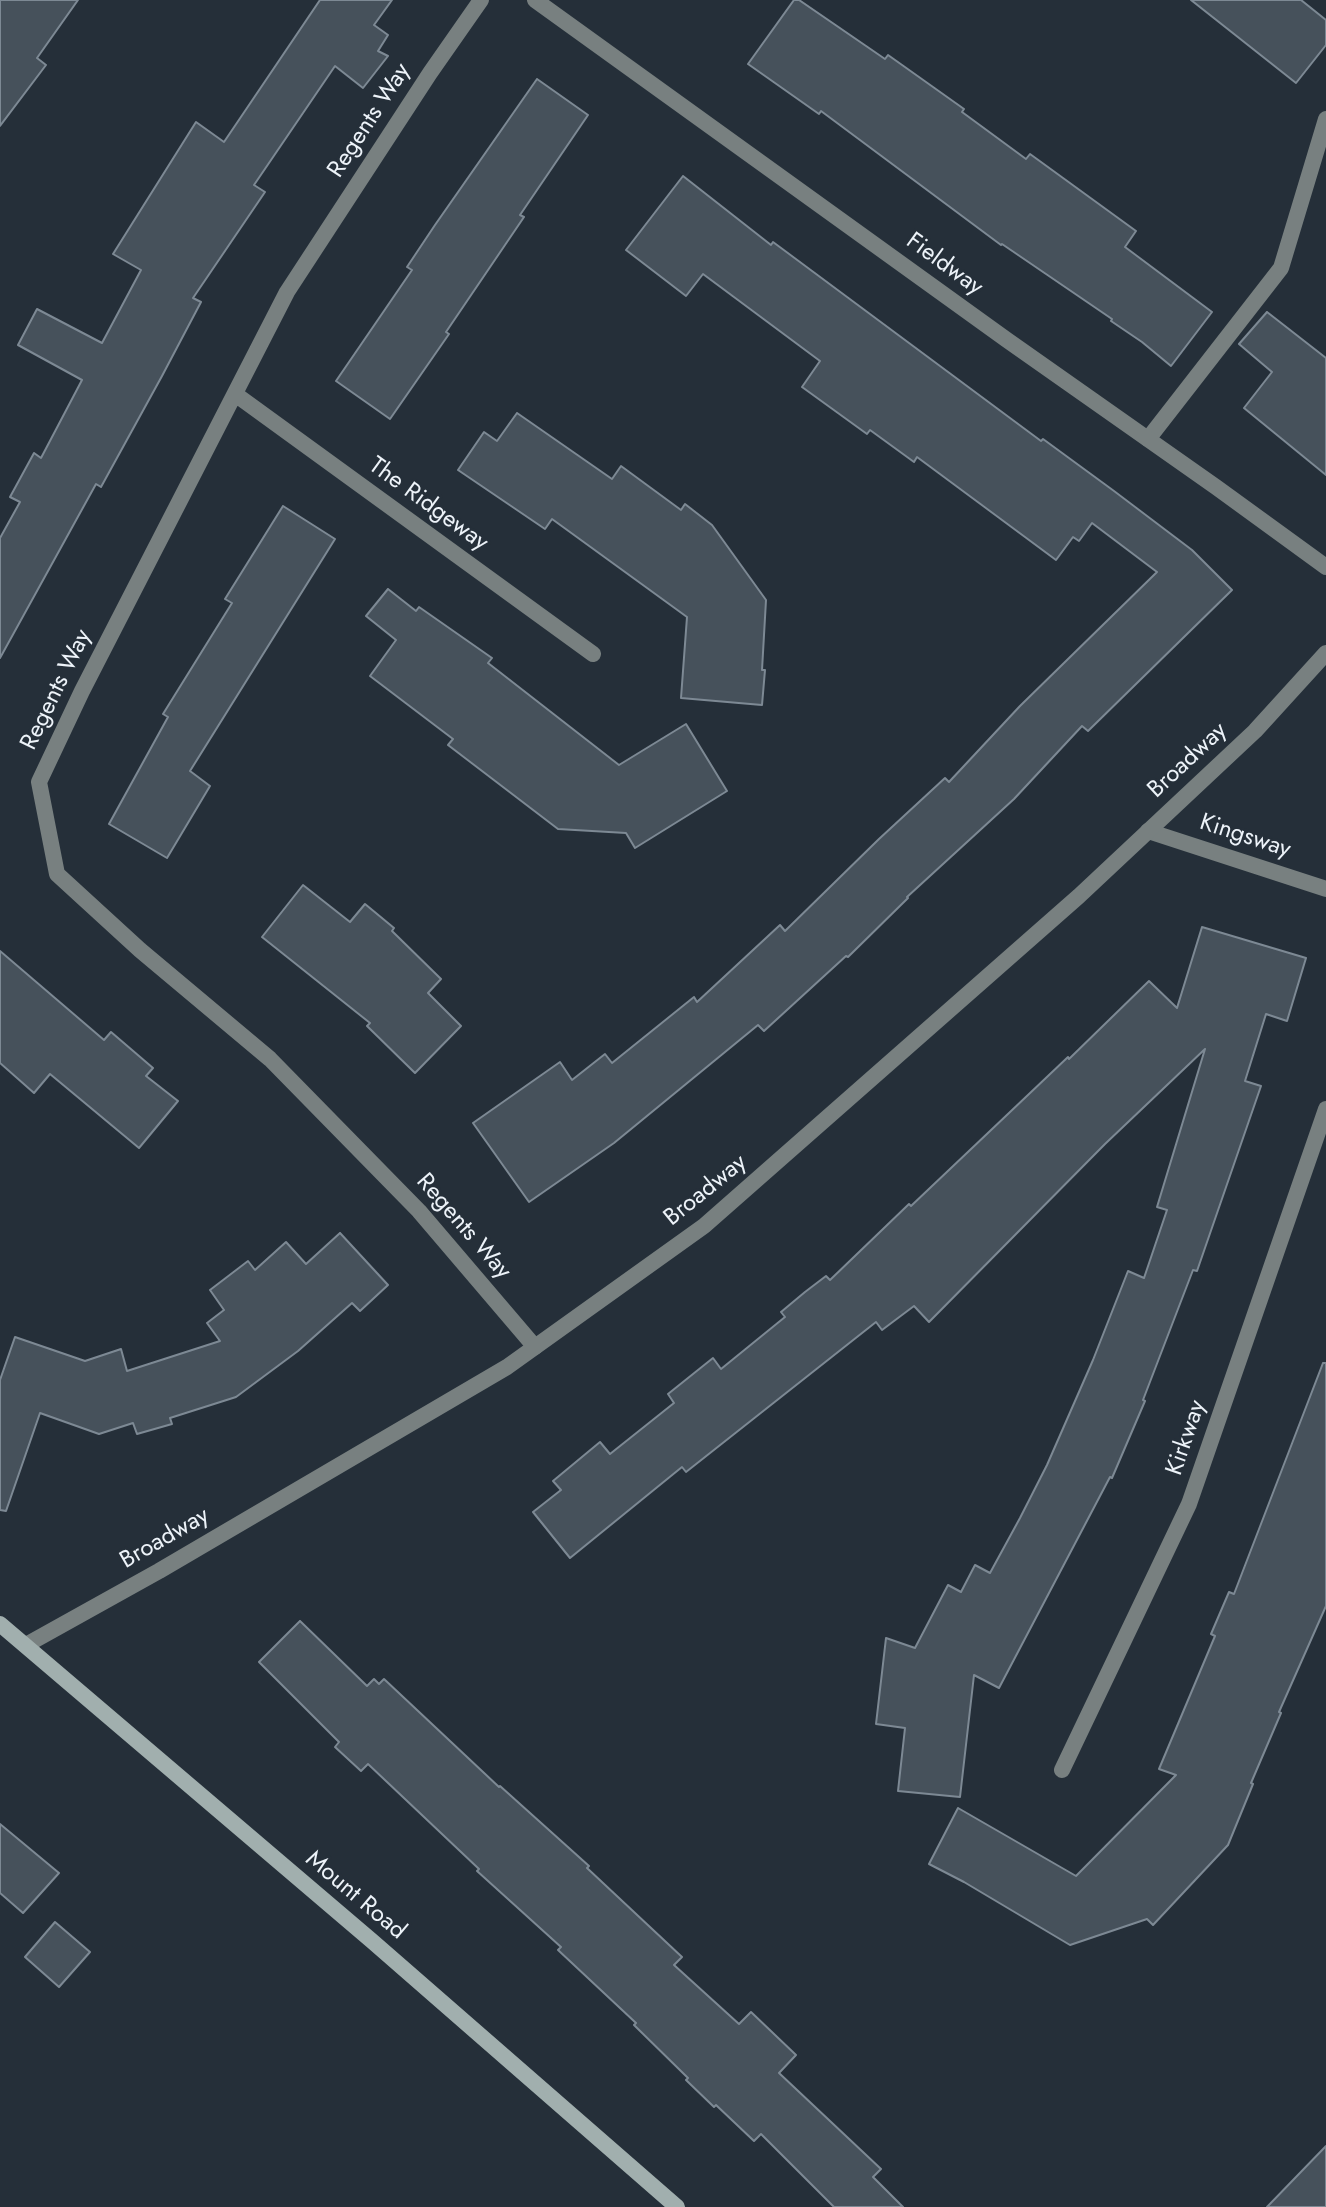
<!DOCTYPE html>
<html>
<head>
<meta charset="utf-8">
<style>
  body { margin:0 }
  canvas { display:block; background:#252f39 }
</style>
</head>
<body>
<canvas width="1326" height="2207"></canvas>
<script>
const context = document.querySelector('canvas').getContext('2d');
context.lineJoin = 'round';
function paint(path, color) {
  context.fillStyle = color;
  context.fill(path, 'evenodd');
}
function shape(rows) {
  const path = new Path2D();
  for (const r of rows) {
    path.moveTo(r[0], r[1]);
    for (let i = 2; i < r.length; i += 2) path.lineTo(r[i], r[i + 1]);
  }
  return path;
}
function stroke(path, color, width, dash) {
  context.strokeStyle = color;
  context.lineWidth = width;
  context.lineCap = dash ? 'butt' : 'round';
  context.setLineDash(dash || []);
  context.stroke(path);
}
function write(font, color, halo, rows, align = 'center') {
  context.font = font + ' Jost,sans-serif';
  context.lineWidth = 6;
  context.setLineDash([]);
  context.textBaseline = 'middle';
  context.strokeStyle = halo;
  context.fillStyle = color;
  for (const [text, x, y, turn = 0] of rows) {
    context.save();
    context.translate(x, y);
    context.rotate((+turn || 0) * Math.PI / 180);
    context.textAlign = isNaN(turn) ? turn : align;
    if (halo) context.strokeText(text, 0, 0);
    context.fillText(text, 0, 0);
    context.restore();
  }
}
const building = shape([
  [0,0,78,0,37,58,46,65,0,126,0,0],
  [320,0,392,0,374,25,388,35,378,51,388,56,363,88,335,66,254,185,265,192,193,298,201,302,162,376,101,487,96,484,0,658,0,538,20,502,10,497,34,453,41,458,82,380,18,345,37,309,102,343,141,270,113,254,196,122,224,142,320,0],
  [794,0,799,0,885,59,888,55,964,109,962,112,1026,159,1030,154,1136,231,1125,247,1212,312,1171,366,1142,342,1111,321,1112,319,1002,244,1001,245,821,111,819,114,748,64,794,0],
  [1191,0,1301,0,1326,20,1326,45,1296,83,1191,0],
  [537,79,588,115,520,215,524,217,446,332,449,334,390,419,336,381,412,270,407,267,435,225,537,79],
  [683,176,771,245,773,242,1041,441,1043,439,1114,491,1192,550,1232,590,1088,731,1082,726,1014,799,907,897,908,898,848,957,846,956,764,1031,758,1025,614,1143,529,1202,473,1123,560,1062,572,1080,605,1054,612,1063,694,997,697,1002,780,925,785,931,879,839,945,778,949,782,1020,706,1157,572,1092,523,1079,541,1073,537,1056,560,917,457,914,462,870,430,867,434,802,387,820,361,703,274,686,296,626,250,683,176],
  [1267,312,1326,358,1326,475,1244,408,1272,372,1239,344,1267,312],
  [517,413,612,479,621,466,681,510,685,504,712,525,766,600,762,670,765,670,762,705,681,698,687,617,552,519,545,529,458,470,484,432,497,441,517,413],
  [283,506,335,539,190,771,210,786,167,858,109,824,168,717,163,714,232,603,225,599,283,506],
  [388,589,416,611,419,607,492,658,488,663,619,765,686,724,727,791,635,848,626,833,558,829,448,745,453,739,370,676,396,640,366,616,388,589],
  [303,885,350,922,365,904,394,928,392,931,441,979,428,993,461,1026,415,1073,367,1026,370,1023,262,937,303,885],
  [1202,927,1306,958,1287,1021,1266,1014,1245,1081,1261,1086,1197,1271,1193,1270,1143,1400,1145,1401,1112,1478,1110,1477,999,1688,974,1675,960,1797,898,1791,905,1728,876,1724,886,1638,915,1648,948,1585,961,1592,975,1565,990,1573,1020,1518,1047,1465,1093,1360,1128,1271,1144,1278,1167,1210,1157,1207,1205,1049,1105,1144,929,1322,914,1306,882,1330,876,1322,686,1472,682,1467,570,1558,533,1512,561,1490,553,1481,600,1442,610,1454,674,1403,668,1394,713,1358,721,1369,785,1317,781,1312,805,1292,826,1276,830,1280,909,1204,911,1206,1068,1057,1069,1059,1149,981,1177,1008,1202,927],
  [0,951,104,1040,111,1032,153,1068,146,1076,178,1101,139,1148,50,1074,34,1093,0,1063,0,951],
  [340,1233,388,1285,360,1311,352,1303,298,1351,236,1397,170,1418,172,1424,137,1434,133,1423,99,1434,40,1413,6,1511,0,1510,0,1380,15,1337,85,1361,121,1349,127,1371,220,1341,207,1323,224,1310,210,1290,248,1261,255,1270,286,1242,306,1264,340,1233],
  [1323,1363,1326,1363,1326,1606,1279,1712,1281,1713,1251,1783,1253,1784,1228,1845,1153,1925,1147,1919,1070,1945,964,1882,929,1864,958,1808,1076,1876,1176,1775,1159,1769,1215,1636,1211,1634,1229,1592,1234,1594,1323,1363],
  [300,1621,367,1686,374,1679,379,1684,384,1679,499,1787,500,1786,589,1866,587,1868,682,1957,674,1965,739,2024,751,2012,796,2055,779,2073,881,2169,873,2177,903,2207,834,2207,761,2134,754,2141,716,2105,714,2107,686,2080,688,2078,634,2025,636,2023,558,1950,561,1947,477,1871,479,1869,368,1764,361,1771,335,1747,339,1742,259,1662,300,1621],
  [0,1824,59,1873,23,1913,0,1893,0,1824],
  [55,1922,90,1952,59,1987,25,1957,55,1922],
  [1326,2146,1326,2207,1267,2207,1326,2146]
]);
const service = shape([
  [1148,439,1281,268,1326,119]
]);
const minor = shape([
  [481,0,430,73,287,292,82,691,39,782,57,874,140,950,270,1059,419,1211,535,1347],
  [535,0,1007,340,1216,487,1326,567],
  [235,394,593,654],
  [1148,831,1326,889],
  [1062,1770,1189,1504,1326,1109]
]);
const tertiary = shape([
  [26,1645,159,1571,507,1367,704,1226,1079,896,1255,731,1326,653]
]);
const secondary = shape([
  [0,1624,372,1941,677,2207]
]);
const streetNames = [
  ["Regents Way",370,121,-57],
  ["Fieldway",944,265,36],
  ["The Ridgeway",428,505,36],
  ["Regents Way",57,690,-64],
  ["Broadway",1188,761,-43],
  ["Kingsway",1245,837,18],
  ["Broadway",706,1191,-39],
  ["Regents Way",463,1227,49],
  ["Kirkway",1187,1438,-71],
  ["Broadway",165,1539,-30],
  ["Mount Road",355,1896,40]
];
paint(building, '#46515b');
stroke(building, '#7d8994', 2);
stroke(service, '#788080', 16);
stroke(minor, '#788080', 16);
stroke(tertiary, '#788080', 16);
stroke(secondary, '#a1afae', 16);
write('24px', '#edf3f9', '#252f39', streetNames);
</script>
</body>
</html>
